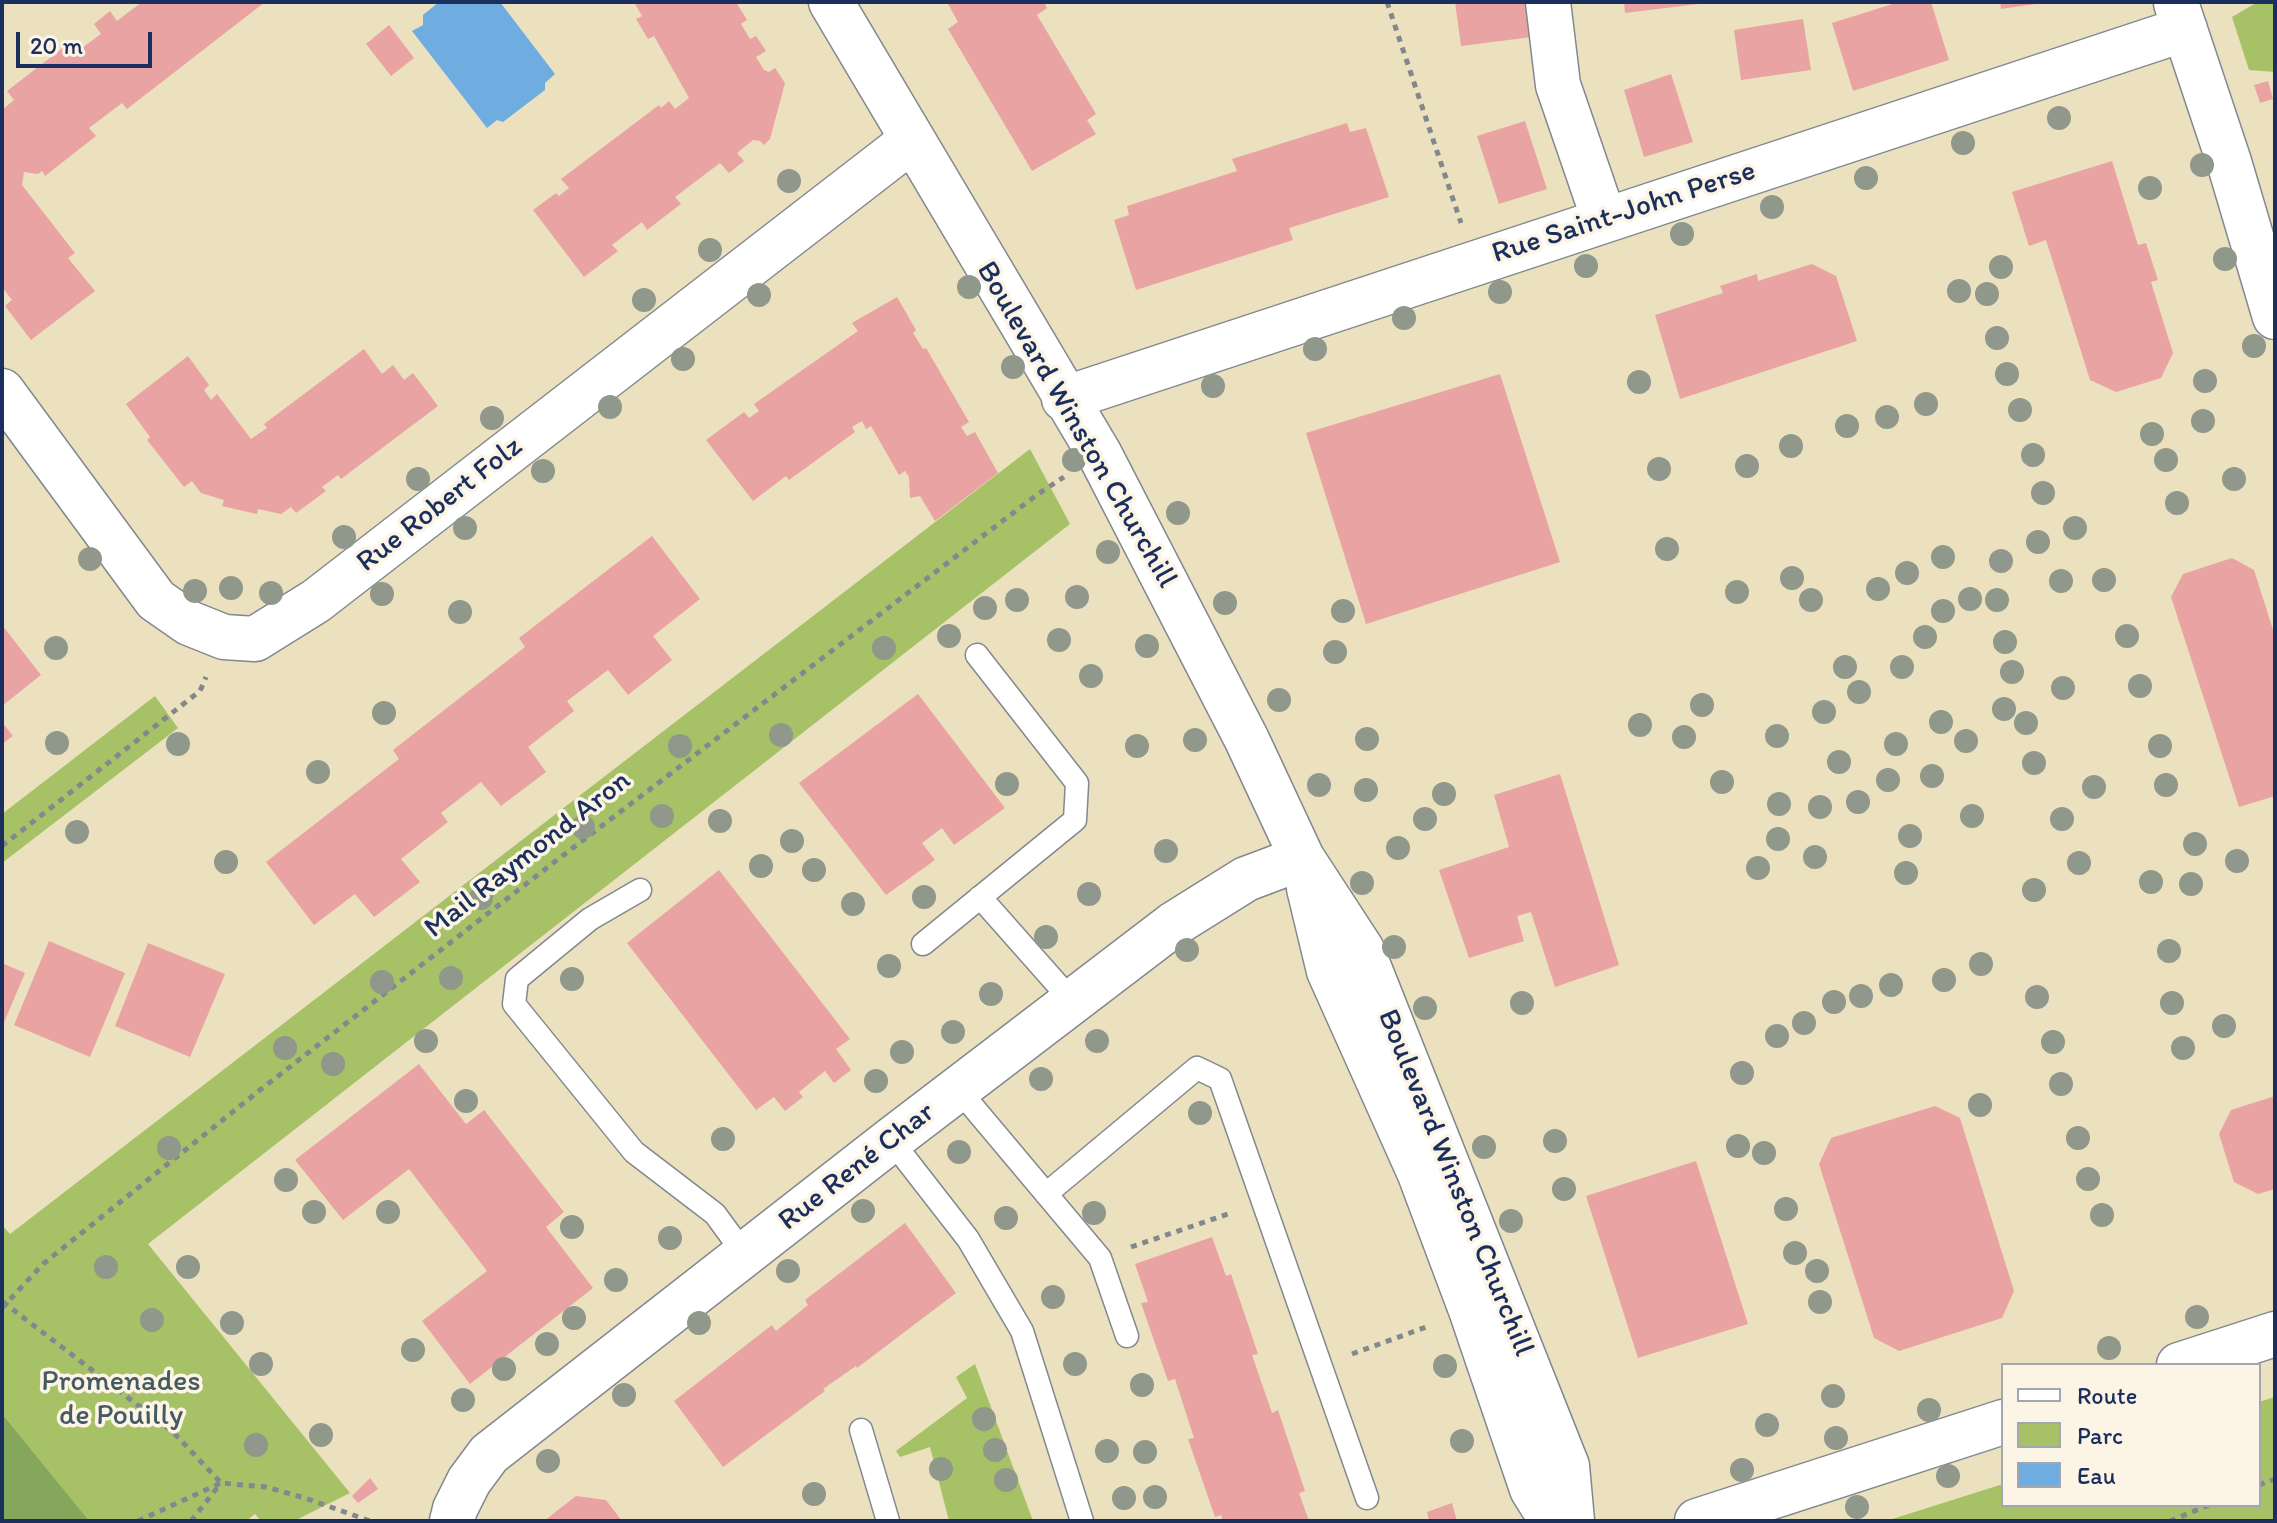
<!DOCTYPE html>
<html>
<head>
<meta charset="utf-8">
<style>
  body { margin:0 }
  #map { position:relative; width:2277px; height:1523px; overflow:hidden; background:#ebe1bf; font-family:Itim,sans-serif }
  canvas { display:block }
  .frame { position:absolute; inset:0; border:4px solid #1b2f5e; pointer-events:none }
  .legend { position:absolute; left:2001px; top:1363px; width:260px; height:144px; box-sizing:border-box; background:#fcf5e5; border:2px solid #a2a6af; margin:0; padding:10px 14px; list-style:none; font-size:24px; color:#1b2f5e }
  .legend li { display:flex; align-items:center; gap:16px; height:40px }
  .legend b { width:40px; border:2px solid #a2a6af }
  .scale { position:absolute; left:16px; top:32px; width:136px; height:36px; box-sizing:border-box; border:4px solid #1b2f5e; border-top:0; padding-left:10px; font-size:24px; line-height:28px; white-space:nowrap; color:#1b2f5e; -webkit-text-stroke:6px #fcf5e5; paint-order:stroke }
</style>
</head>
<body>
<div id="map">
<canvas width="2277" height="1523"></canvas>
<div class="frame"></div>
<ul class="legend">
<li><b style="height:10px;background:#fff"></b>Route</li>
<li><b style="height:22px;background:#a7c167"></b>Parc</li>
<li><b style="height:22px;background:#6fade1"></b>Eau</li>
</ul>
<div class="scale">20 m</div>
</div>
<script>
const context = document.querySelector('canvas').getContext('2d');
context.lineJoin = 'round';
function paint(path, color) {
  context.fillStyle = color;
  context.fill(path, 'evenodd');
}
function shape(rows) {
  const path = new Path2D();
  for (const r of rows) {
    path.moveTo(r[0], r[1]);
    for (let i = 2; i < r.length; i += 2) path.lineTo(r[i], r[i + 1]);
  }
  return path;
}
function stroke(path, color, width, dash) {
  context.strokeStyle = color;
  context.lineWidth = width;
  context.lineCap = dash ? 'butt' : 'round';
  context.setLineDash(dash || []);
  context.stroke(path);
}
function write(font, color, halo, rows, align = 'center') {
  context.font = font + ' Itim,sans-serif';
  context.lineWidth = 7;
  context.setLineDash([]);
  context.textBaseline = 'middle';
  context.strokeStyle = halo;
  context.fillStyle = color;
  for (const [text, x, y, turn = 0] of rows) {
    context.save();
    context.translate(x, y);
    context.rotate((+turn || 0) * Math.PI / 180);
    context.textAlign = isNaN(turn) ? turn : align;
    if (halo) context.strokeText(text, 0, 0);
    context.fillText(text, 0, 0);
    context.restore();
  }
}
const green = shape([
  [2275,2,2275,72,2249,70,2232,17,2256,3],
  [1030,449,1070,524,148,1244,350,1493,294,1521,261,1521,255,1514,246,1521,2,1521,2,1225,10,1234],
  [155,696,178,728,2,863,2,814],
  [975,1364,1033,1521,949,1521,930,1447,900,1457,896,1451,967,1398,956,1377],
  [2275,1397,2275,1521,1886,1521,2003,1484,2003,1505,2259,1505,2259,1402]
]);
const forest = shape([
  [2,1414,89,1521,2,1521]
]);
const water = shape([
  [439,2,500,2,555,74,545,83,545,90,503,122,497,120,487,128,412,31,423,25,423,15]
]);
const building = shape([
  [142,2,265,2,127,109,122,103,89,128,96,136,45,176,42,171,38,174,24,172,22,185,75,253,68,258,95,291,31,340,5,306,12,300,2,287,2,110,14,100,7,91,68,44,75,53,101,34,94,24,110,11,117,21],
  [634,2,736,2,747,20,741,24,750,39,756,36,766,51,756,57,764,70,769,72,775,68,785,83,770,139,764,145,760,141,753,140,737,153,744,161,729,173,720,163,675,197,681,204,647,230,642,222,612,245,618,251,584,277,533,210,556,193,559,196,569,188,561,179,659,105,661,108,669,101,675,109,689,98,654,36,648,39,636,19,642,16],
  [947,2,1044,2,1047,8,1037,15,1096,114,1087,120,1096,134,1032,171,948,29,958,22],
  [1455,2,1527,2,1532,37,1461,46],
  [1624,2,1698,2,1698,4,1625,13],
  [1899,2,1931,2,1949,60,1853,91,1832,23],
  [2000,2,2035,2,2035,4,2001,9],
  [1803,19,1811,70,1741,80,1734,30],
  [389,25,414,58,391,76,366,44],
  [1671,74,1693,142,1644,157,1624,90],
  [2268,81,2273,99,2260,103,2254,85],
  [1525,121,1547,189,1499,204,1477,136],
  [1347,123,1350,132,1366,128,1389,197,1289,228,1293,240,1136,290,1114,220,1129,215,1127,206,1237,171,1232,159],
  [2112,161,2138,245,2146,243,2158,280,2151,282,2173,353,2161,378,2116,392,2090,380,2046,240,2029,246,2012,192],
  [1812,264,1836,276,1857,341,1680,399,1655,315,1723,293,1720,286,1757,274,1758,281],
  [897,297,916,330,913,333,923,349,926,348,969,422,961,427,967,436,975,432,998,473,935,521,920,496,910,498,909,477,905,471,899,475,871,426,866,429,862,421,852,427,855,432,789,480,786,476,753,501,706,440,744,412,749,418,759,411,754,404,858,331,852,323],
  [364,349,382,374,393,365,404,380,413,373,438,406,341,479,338,475,322,487,326,491,296,513,291,507,281,514,258,509,257,514,222,506,224,500,201,493,192,481,184,487,147,440,150,437,126,404,188,356,209,385,204,390,211,400,217,394,251,439,267,428,264,424],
  [1500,374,1560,562,1366,624,1306,433],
  [652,536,700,599,653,636,672,660,628,695,608,670,567,701,574,711,528,747,546,772,501,806,481,782,441,813,448,822,401,859,420,882,374,917,355,894,314,925,266,862,399,759,393,750,525,647,519,638],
  [2232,558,2254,570,2275,636,2275,796,2239,807,2171,597,2183,574],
  [2,625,41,675,2,706],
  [918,694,1005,808,954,845,942,828,922,843,935,860,886,895,799,783],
  [2,722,13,736,2,744],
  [1560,774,1619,965,1555,987,1531,912,1517,916,1524,941,1469,958,1439,870,1509,847,1494,795],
  [719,870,850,1039,836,1049,851,1070,834,1083,825,1071,799,1092,803,1097,785,1111,774,1097,756,1110,627,943],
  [49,941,125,973,90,1057,14,1025],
  [148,943,225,974,190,1057,115,1026],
  [2,963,25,973,2,1027],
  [419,1064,466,1124,484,1110,564,1212,546,1227,593,1288,470,1384,422,1321,487,1271,409,1169,343,1220,295,1160],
  [2275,1096,2275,1189,2258,1194,2234,1182,2219,1134,2231,1110],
  [1935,1106,1960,1118,2014,1291,2002,1318,1899,1351,1874,1338,1819,1164,1831,1138],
  [1696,1161,1748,1324,1638,1358,1586,1196],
  [905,1223,956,1293,857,1368,856,1366,823,1389,825,1391,723,1467,674,1401,772,1325,776,1331,808,1305,805,1300],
  [1212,1237,1226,1276,1231,1274,1258,1354,1252,1355,1272,1413,1278,1410,1305,1491,1299,1493,1309,1521,1223,1521,1221,1515,1215,1517,1188,1439,1194,1438,1175,1379,1168,1381,1141,1303,1148,1302,1135,1264],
  [370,1478,378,1489,358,1503,352,1496],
  [576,1496,606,1500,622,1521,544,1521],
  [1452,1503,1457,1521,1429,1521,1427,1512]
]);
const path = shape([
  [1387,2,1461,223],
  [2,846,200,691,206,677],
  [1131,1247,1231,1213],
  [3,1302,173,1432,221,1483,266,1487,305,1498,370,1521],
  [2,1308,43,1264,260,1090,557,860,1038,494,1064,477],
  [1352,1354,1429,1326],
  [2259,1485,2275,1479],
  [138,1521,221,1483],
  [191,1521,221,1483],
  [2170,1521,2209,1505]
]);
const service = shape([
  [640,890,590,919,517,979,514,1004,634,1152,715,1214,745,1255],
  [980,897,1072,1001],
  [923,944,1075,820,1077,783,977,655],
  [958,1089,1100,1258,1127,1336],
  [891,1140,968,1239,1022,1331,1082,1521],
  [1046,1194,1197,1068,1220,1079,1367,1498],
  [861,1430,888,1521]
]);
const minor = shape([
  [831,2,1100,455,1247,740,1302,858,1362,950,1567,1466,1572,1521],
  [1548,2,1558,85,1604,219],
  [2176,3,2229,162,2275,317],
  [2,391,156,600,189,623,224,637,255,639,316,601,912,140],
  [1064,399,2185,29],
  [1309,888,1329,971,1420,1174,1471,1310,1532,1489,1552,1521],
  [452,1521,455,1509,469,1481,489,1454,891,1140,1174,924,1246,879,1302,858]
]);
const tertiary = shape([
  [2179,1365,2275,1334],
  [1697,1521,2003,1422]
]);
const trees = [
  [2059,118],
  [1963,143],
  [2202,165],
  [1866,178],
  [789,181],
  [2150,188],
  [1772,207],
  [1682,234],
  [710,250],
  [2225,259],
  [1586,266],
  [2001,267],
  [969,287],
  [1959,291],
  [1500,292],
  [1987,294],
  [759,295],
  [644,300],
  [1404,318],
  [1997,338],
  [2254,346],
  [1315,349],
  [683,359],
  [1013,367],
  [2007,374],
  [2205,381],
  [1639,382],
  [1213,386],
  [1926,404],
  [610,407],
  [2020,410],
  [1887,417],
  [492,418],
  [2203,421],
  [1847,426],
  [2152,434],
  [1791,446],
  [2033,455],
  [1074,460],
  [2166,460],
  [1747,466],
  [1659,469],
  [543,471],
  [418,479],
  [2234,479],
  [2043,493],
  [2177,503],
  [1178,513],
  [465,528],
  [2075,528],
  [344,537],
  [2038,542],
  [1667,549],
  [1108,552],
  [1943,557],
  [90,559],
  [2001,561],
  [1907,573],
  [1792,578],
  [2104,580],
  [2061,581],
  [231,588],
  [1878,589],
  [195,591],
  [1737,592],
  [271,593],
  [382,594],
  [1077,597],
  [1970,599],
  [1017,600],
  [1811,600],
  [1997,600],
  [1225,603],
  [985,608],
  [1343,611],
  [1943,611],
  [460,612],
  [949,636],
  [2127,636],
  [1925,637],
  [1059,640],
  [2005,642],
  [1147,646],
  [56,648],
  [884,648],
  [1335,652],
  [1845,667],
  [1902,667],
  [2012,672],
  [1091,676],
  [2140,686],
  [2063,688],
  [1859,692],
  [1279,700],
  [1702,705],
  [2004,709],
  [1824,712],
  [384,713],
  [1941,722],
  [2026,723],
  [1640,725],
  [781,735],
  [1777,736],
  [1684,737],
  [1367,739],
  [1195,740],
  [1966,741],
  [57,743],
  [178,744],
  [1896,744],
  [680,746],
  [1137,746],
  [2160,746],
  [1839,762],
  [2034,763],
  [318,772],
  [1932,776],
  [1888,780],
  [1722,782],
  [1007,784],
  [1319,785],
  [2166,785],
  [2094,787],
  [1366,790],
  [1444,794],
  [1858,802],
  [1779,804],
  [1820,807],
  [662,816],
  [1972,816],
  [1425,819],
  [2062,819],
  [720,821],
  [583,827],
  [77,832],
  [1910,836],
  [1778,839],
  [792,841],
  [2195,844],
  [1398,848],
  [1166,851],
  [1815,857],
  [2237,861],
  [226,862],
  [2079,863],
  [761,866],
  [1758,868],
  [814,870],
  [1906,873],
  [2151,882],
  [1362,883],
  [2191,884],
  [2034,890],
  [1089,894],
  [924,897],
  [481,898],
  [853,904],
  [1046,937],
  [1394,947],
  [1187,950],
  [2169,951],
  [1981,964],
  [889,966],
  [451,978],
  [572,979],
  [1944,980],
  [382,982],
  [1891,985],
  [991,994],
  [1861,996],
  [2037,997],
  [1834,1002],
  [1522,1003],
  [2172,1003],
  [1425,1008],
  [1804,1023],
  [2224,1026],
  [953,1032],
  [1777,1036],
  [426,1041],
  [1097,1041],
  [2053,1042],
  [285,1048],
  [2183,1048],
  [902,1052],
  [333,1064],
  [1742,1073],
  [1041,1079],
  [876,1081],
  [2061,1084],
  [466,1101],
  [1980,1105],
  [1200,1113],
  [2078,1138],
  [723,1139],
  [1555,1141],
  [1738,1146],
  [1484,1147],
  [169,1148],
  [959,1152],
  [1764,1153],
  [2088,1179],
  [286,1180],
  [1564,1189],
  [1786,1209],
  [863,1211],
  [314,1212],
  [388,1212],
  [1094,1213],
  [2102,1215],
  [1006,1218],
  [1511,1221],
  [572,1227],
  [670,1238],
  [1795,1253],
  [106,1267],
  [188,1267],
  [788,1271],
  [1817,1271],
  [616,1280],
  [1053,1297],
  [1820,1302],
  [2197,1317],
  [574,1318],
  [152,1320],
  [232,1323],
  [699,1323],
  [547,1344],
  [2109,1348],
  [413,1350],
  [261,1364],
  [1075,1364],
  [1445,1366],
  [504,1369],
  [1142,1385],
  [624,1395],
  [1833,1396],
  [463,1400],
  [1929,1410],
  [984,1419],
  [1767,1425],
  [321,1435],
  [1836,1438],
  [1462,1441],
  [256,1445],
  [995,1450],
  [1107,1451],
  [1145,1452],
  [548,1461],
  [941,1469],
  [1742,1470],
  [1948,1476],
  [1006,1480],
  [814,1494],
  [1155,1497],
  [1124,1498],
  [1857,1507]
];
const streetNames = [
  ["Rue Saint-John Perse",1624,213,-18],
  ["Boulevard Winston Churchill",1076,425,60],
  ["Rue Robert Folz",440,505,-38],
  ["Mail Raymond Aron",528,855,-38],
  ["Rue René Char",857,1167,-38],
  ["Boulevard Winston Churchill",1455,1183,68]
];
const parkNames = [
  ["Promenades",121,1382],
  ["de Pouilly",121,1416]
];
paint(green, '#a7c167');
paint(forest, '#85a75c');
paint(water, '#6fade1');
paint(building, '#e9a3a2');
stroke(service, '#83888e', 25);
stroke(minor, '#83888e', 47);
stroke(tertiary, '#83888e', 47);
stroke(path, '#83888e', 5, [6, 6]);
stroke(service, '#fff', 22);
stroke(minor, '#fff', 44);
stroke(tertiary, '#fff', 44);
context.fillStyle = '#90978b';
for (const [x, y] of trees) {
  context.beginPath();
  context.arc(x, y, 12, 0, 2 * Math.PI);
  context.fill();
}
write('30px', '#1b2f5e', '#fcf5e5', streetNames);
write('30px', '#455b61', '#fcf5e5', parkNames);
</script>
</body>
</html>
